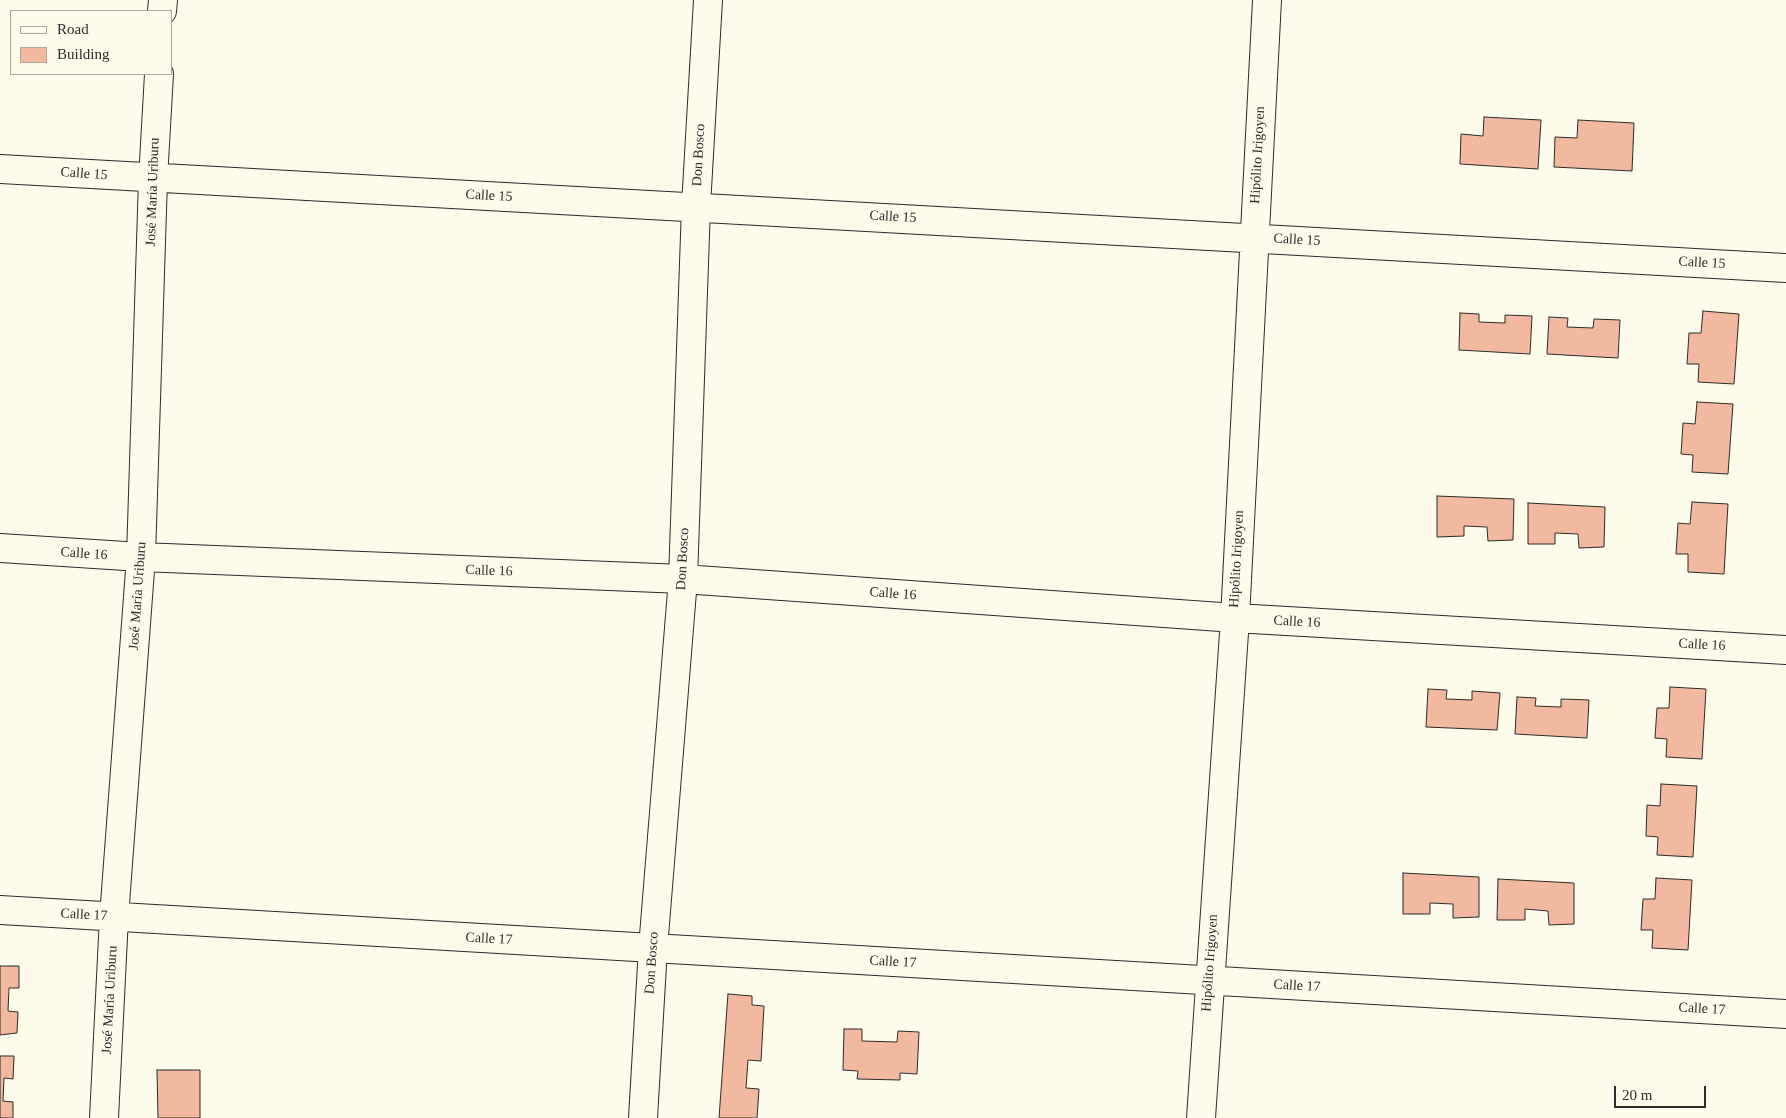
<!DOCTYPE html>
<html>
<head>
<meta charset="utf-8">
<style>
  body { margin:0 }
  #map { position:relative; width:1786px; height:1118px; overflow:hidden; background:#fdfbea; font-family:Georgia,serif }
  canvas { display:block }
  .legend { position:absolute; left:10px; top:10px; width:162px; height:65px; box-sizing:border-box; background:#fdfbea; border:1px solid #a9a89e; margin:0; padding:6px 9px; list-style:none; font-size:15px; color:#2b2b2b }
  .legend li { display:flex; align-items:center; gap:10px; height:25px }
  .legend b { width:25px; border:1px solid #a9a89e }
  .scale { position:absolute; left:1614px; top:1086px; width:92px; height:22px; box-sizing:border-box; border:2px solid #2b2b2b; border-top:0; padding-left:6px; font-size:15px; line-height:18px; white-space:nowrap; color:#2b2b2b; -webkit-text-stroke:4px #fdfbea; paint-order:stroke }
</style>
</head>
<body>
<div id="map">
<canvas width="1786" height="1118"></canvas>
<ul class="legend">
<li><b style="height:6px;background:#fdfbea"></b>Road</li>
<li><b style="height:14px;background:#f2b8a0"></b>Building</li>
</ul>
<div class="scale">20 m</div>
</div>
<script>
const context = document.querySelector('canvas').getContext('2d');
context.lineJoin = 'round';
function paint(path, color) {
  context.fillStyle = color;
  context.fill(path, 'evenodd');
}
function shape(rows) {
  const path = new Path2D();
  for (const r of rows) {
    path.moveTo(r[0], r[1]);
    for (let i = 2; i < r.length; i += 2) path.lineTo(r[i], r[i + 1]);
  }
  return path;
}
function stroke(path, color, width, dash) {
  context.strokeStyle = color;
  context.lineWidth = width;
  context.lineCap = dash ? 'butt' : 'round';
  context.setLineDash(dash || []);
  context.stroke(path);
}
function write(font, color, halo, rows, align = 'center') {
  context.font = font + ' Georgia,serif';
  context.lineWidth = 4;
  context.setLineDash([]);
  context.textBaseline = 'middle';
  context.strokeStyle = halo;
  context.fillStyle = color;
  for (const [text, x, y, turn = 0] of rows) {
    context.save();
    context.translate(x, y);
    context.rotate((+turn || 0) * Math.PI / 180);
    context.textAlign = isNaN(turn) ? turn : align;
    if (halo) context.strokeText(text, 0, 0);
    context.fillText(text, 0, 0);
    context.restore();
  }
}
const building = shape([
  [1484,117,1541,120,1538,169,1460,164,1461,134,1483,136,1484,117],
  [1578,120,1634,123,1632,171,1554,167,1555,137,1577,138,1578,120],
  [1703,311,1739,314,1734,384,1698,382,1699,364,1687,364,1689,333,1701,333,1703,311],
  [1460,313,1479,314,1479,322,1505,323,1505,315,1532,316,1530,354,1459,350,1460,313],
  [1549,317,1568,318,1567,327,1593,328,1594,319,1620,320,1618,358,1547,354,1549,317],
  [1697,402,1733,404,1728,474,1692,472,1693,455,1681,454,1683,423,1695,424,1697,402],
  [1437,496,1514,499,1513,540,1488,541,1487,527,1464,526,1464,536,1437,537,1437,496],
  [1692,502,1728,504,1724,574,1688,572,1688,554,1676,554,1678,523,1690,524,1692,502],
  [1528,503,1605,507,1604,547,1579,548,1578,534,1555,533,1555,544,1528,544,1528,503],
  [1670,687,1706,689,1702,759,1666,757,1667,739,1655,738,1657,708,1669,708,1670,687],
  [1428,689,1447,690,1446,699,1472,700,1472,691,1500,693,1497,730,1426,727,1428,689],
  [1517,697,1536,698,1535,706,1561,707,1561,699,1589,700,1587,738,1515,734,1517,697],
  [1661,784,1697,786,1693,857,1657,855,1658,837,1646,836,1647,805,1660,806,1661,784],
  [1403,873,1479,877,1479,917,1453,918,1453,904,1430,903,1430,914,1403,914,1403,873],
  [1656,878,1692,880,1688,950,1652,948,1653,930,1641,930,1643,899,1655,899,1656,878],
  [1498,879,1574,883,1574,924,1549,925,1548,911,1525,909,1525,920,1497,920,1498,879],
  [0,966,19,966,19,988,9,988,8,1011,18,1012,17,1033,0,1035,0,966],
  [728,994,752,996,752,1005,764,1006,761,1061,748,1060,746,1088,759,1089,757,1118,719,1118,728,994],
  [844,1029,862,1029,862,1041,897,1042,898,1031,919,1032,917,1074,900,1073,900,1080,857,1079,858,1071,843,1070,844,1029],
  [0,1056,14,1056,13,1079,4,1078,3,1101,13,1102,13,1118,0,1118,0,1056],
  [157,1070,200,1070,200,1118,158,1118,157,1070]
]);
const street = shape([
  [162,11,163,0],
  [0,169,1786,268],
  [0,548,141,557,683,579,1235,618,1786,650],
  [0,910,1786,1014],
  [104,1118,114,917,141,557,153,179,159,74],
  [643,1118,653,948,683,579,696,206,708,0],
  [1201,1118,1235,618,1267,0]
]);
const streetNames = [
  ["Don Bosco",699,155,-87],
  ["Hipólito Irigoyen",1258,155,-87],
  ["Calle 15",84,174,4],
  ["José María Uriburu",153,192,-88],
  ["Calle 15",489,196,3],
  ["Calle 15",893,217,3],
  ["Calle 15",1297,240,3],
  ["Calle 15",1702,263,3],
  ["Calle 16",84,554,4],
  ["Don Bosco",683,559,-87],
  ["Hipólito Irigoyen",1237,559,-87],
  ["Calle 16",489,571,2],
  ["Calle 16",893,594,4],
  ["José María Uriburu",138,596,-86],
  ["Calle 16",1297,622,3],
  ["Calle 16",1702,645,3],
  ["Calle 17",84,915,3],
  ["Calle 17",489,939,3],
  ["Calle 17",893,962,3],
  ["Don Bosco",652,963,-86],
  ["Hipólito Irigoyen",1210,963,-86],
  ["Calle 17",1297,986,3],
  ["José María Uriburu",110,1000,-87],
  ["Calle 17",1702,1009,3]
];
paint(building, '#f2b8a0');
stroke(building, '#2b2b2b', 1);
stroke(street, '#2b2b2b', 30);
stroke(street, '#fdfbea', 28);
write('14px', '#2b2b2b', '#fdfbea', streetNames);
</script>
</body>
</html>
